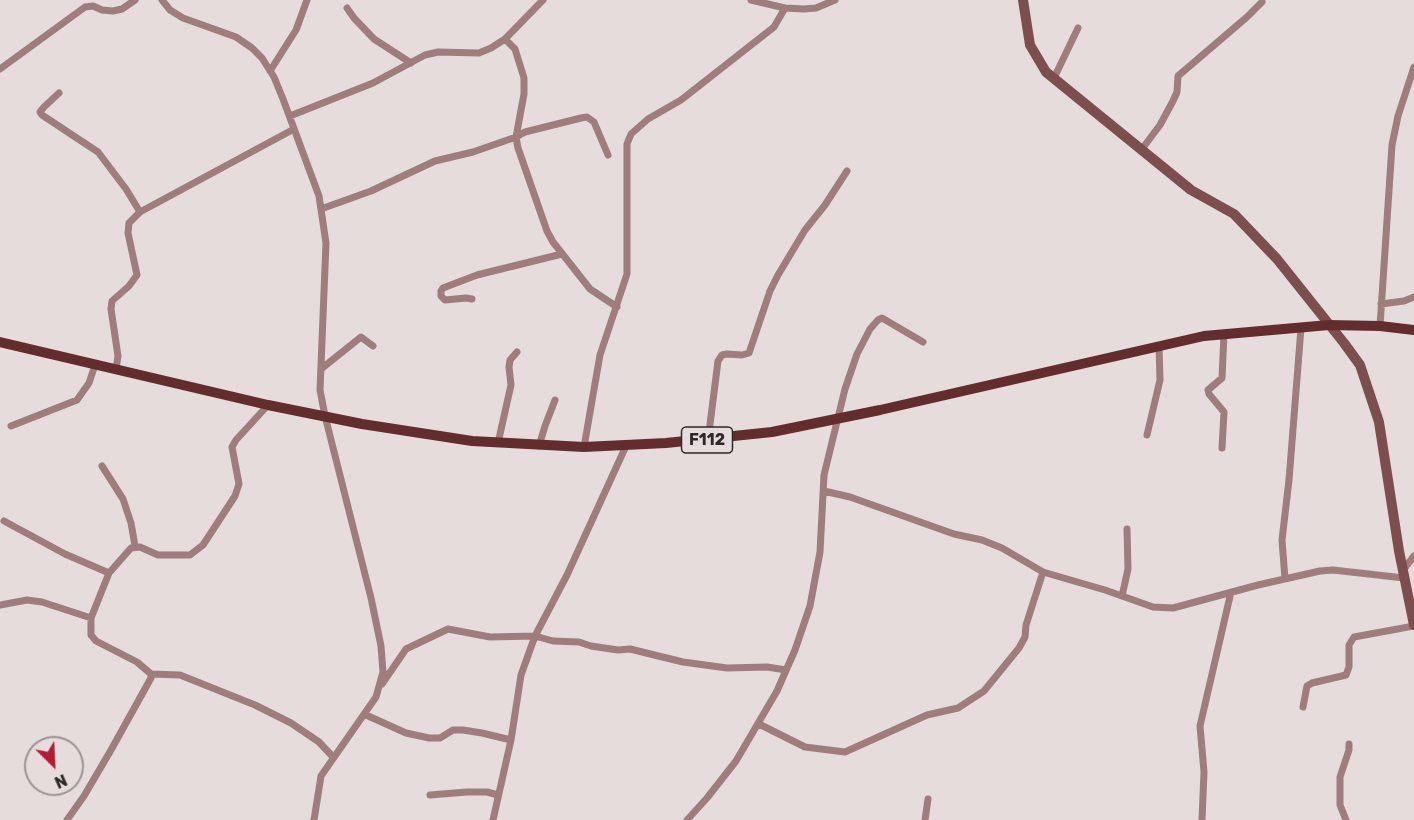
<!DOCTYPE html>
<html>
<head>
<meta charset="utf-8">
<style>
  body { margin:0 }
  #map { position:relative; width:1414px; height:820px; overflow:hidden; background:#e6dcdb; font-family:Rubik,sans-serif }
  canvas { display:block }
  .north { position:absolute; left:24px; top:736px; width:60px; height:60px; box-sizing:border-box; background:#e6dcdb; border:2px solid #9c9494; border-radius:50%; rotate:156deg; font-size:16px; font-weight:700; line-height:24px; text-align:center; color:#2d2929 }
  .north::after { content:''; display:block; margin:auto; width:21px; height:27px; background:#b11e33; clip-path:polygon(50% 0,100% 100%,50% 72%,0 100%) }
</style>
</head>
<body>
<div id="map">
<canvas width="1414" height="820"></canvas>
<div class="north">N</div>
</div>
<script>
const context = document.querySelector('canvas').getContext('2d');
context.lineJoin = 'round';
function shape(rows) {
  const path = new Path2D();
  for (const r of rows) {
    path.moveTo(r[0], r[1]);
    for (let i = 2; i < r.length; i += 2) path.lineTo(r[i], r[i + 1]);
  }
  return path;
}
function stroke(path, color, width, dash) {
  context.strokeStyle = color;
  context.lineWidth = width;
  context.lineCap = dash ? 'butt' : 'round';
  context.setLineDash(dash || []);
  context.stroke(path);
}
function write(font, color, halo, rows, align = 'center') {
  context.font = font + ' Rubik,sans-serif';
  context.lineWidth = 6;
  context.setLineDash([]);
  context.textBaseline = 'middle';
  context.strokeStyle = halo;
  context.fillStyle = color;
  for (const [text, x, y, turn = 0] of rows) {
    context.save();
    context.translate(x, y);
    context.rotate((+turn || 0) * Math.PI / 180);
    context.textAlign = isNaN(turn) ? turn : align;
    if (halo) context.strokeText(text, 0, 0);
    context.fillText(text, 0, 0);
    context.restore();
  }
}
const minor = shape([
  [162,0,170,10,183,18,236,37,252,48,262,58,274,77,283,99,319,196,326,243,320,390,325,416,371,598,381,646,383,672,376,697,321,776,314,820],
  [751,0,785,8,804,9,816,8,835,0],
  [347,8,354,18,374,39,411,63],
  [505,39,515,49,524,78,524,94,516,137,518,148,547,231,553,242,590,289,617,307],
  [0,69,85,7,93,6,102,10,113,11,122,9,135,0],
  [270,71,296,30,307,0],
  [1054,78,1078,28],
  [59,93,44,107,40,112,42,115,98,152,126,189,140,212],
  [290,116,373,83,425,55,438,52,479,53,491,48,505,39,543,0],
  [1142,149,1160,125,1173,101,1177,92,1178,76,1247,17,1262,2],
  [321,209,371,191,435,161,473,152,516,137,525,132,581,118,587,117,594,122,608,155],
  [472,299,466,298,445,300,441,296,441,291,443,288,477,275,562,254],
  [1381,304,1404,301,1414,297],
  [1380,326,1392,145,1398,116,1414,67],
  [116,369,118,356,111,309,112,301,129,286,137,275,128,233,129,223,140,212,294,129],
  [321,369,361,337,373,346],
  [268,405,236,440,232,447,239,484,235,496,203,545,190,555,158,555,140,547,131,548,109,573,91,618,91,635,96,641,137,662,151,674,180,675,255,705,291,723,319,742,333,757],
  [11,426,77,400,89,383,95,365],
  [1147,435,1160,380,1159,346],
  [708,440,718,361,722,355,727,354,742,355,749,353,770,291,778,275,805,230,825,205,847,171],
  [498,443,511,385,509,367,510,360,517,352],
  [539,446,545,426,555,400],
  [584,447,600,355,627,274,627,144,631,134,648,119,681,100,774,27,785,8],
  [1222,448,1224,412,1209,394,1208,390,1222,378,1224,334],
  [102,466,123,499,131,523,135,546],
  [824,491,850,497,954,534,982,540,1002,548,1043,572,1105,590,1153,607,1173,608,1258,585,1320,571,1333,570,1404,578],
  [4,521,65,554,109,573],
  [1403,570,1414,556],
  [1285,579,1282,540,1289,480,1301,328],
  [1122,596,1128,569,1127,529],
  [0,605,27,600,42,602,91,618],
  [382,684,406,649,448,629,490,637,535,636,553,641,579,642,591,646,618,650,630,649,683,662,727,668,767,667,786,670],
  [1303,707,1307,686,1312,683,1346,675,1349,667,1349,645,1354,637,1414,626],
  [366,715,406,733,429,738,440,738,453,730,463,730,482,733,511,740],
  [759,724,805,747,845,752,927,715,958,708,984,691,1019,648,1025,637,1026,625,1043,572],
  [430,795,467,792,487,792,498,795],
  [67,820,84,796,111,750,151,678,151,674],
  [493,820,511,740,521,675,535,636,567,575,626,446],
  [687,820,707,798,736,761,777,691,795,650,810,606,820,552,824,475,845,389,857,354,870,329,878,320,882,318,923,342],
  [925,820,928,799],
  [1202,820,1204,772,1200,726,1231,592],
  [1346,820,1340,805,1340,777,1349,750,1349,744]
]);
const secondary = shape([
  [1023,0,1030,45,1046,72,1191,190,1234,214,1277,259,1344,343,1360,365,1379,422,1399,551,1414,625]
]);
const primary = shape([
  [0,342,268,405,362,424,472,441,584,447,666,443,772,432,880,410,1204,336,1329,325,1380,326,1414,330]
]);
const shields = [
  [707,440,51]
];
const shieldNames = [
  ["F112",707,440]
];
stroke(minor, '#9e7d7c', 7);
stroke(secondary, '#7c4e4e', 10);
stroke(primary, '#632d2e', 10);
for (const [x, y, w] of shields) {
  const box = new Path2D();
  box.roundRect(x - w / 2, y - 13, w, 26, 4.5);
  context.fillStyle = '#e6dcdb';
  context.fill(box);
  stroke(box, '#2d2929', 1.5);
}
write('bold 16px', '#2d2929', null, shieldNames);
</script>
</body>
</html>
